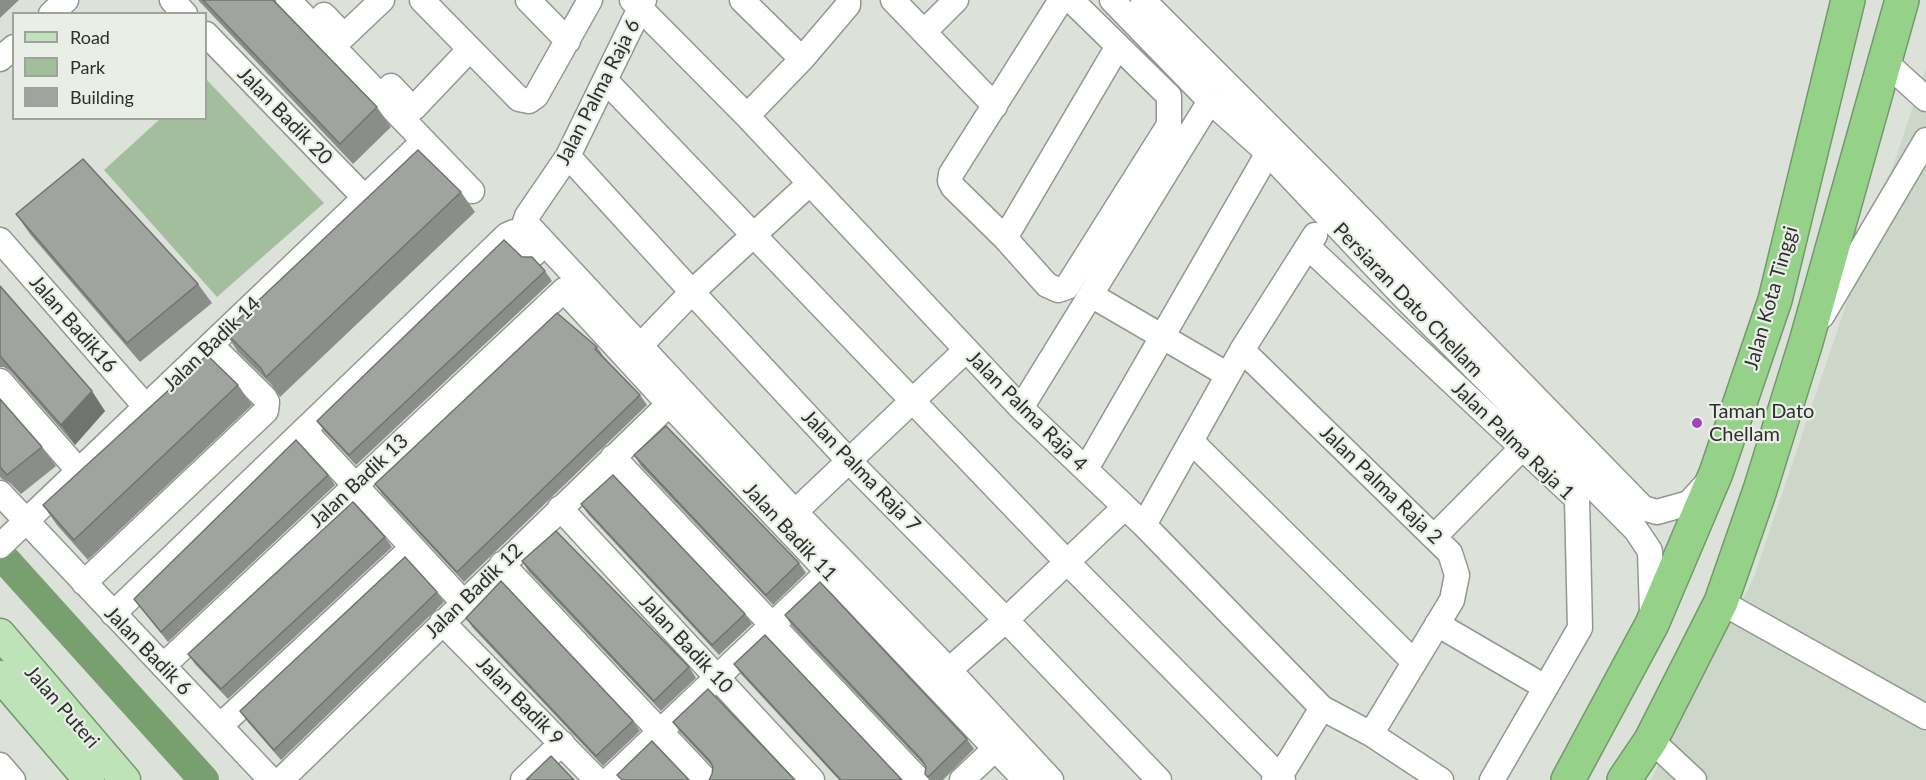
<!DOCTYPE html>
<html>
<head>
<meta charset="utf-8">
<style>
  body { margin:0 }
  #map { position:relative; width:1926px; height:780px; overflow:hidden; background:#dce2da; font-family:Lato,sans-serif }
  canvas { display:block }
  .legend { position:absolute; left:12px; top:12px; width:195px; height:108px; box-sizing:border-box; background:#e9efe7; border:2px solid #9ea39d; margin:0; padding:8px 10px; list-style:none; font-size:18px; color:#2e302d }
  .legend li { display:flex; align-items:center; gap:12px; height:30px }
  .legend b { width:30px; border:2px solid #9ea39d }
</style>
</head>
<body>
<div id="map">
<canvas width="1926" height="780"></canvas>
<ul class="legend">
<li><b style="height:8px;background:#bfe3b8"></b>Road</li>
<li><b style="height:16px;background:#a3be9d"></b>Park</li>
<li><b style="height:16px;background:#9fa59e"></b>Building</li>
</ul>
</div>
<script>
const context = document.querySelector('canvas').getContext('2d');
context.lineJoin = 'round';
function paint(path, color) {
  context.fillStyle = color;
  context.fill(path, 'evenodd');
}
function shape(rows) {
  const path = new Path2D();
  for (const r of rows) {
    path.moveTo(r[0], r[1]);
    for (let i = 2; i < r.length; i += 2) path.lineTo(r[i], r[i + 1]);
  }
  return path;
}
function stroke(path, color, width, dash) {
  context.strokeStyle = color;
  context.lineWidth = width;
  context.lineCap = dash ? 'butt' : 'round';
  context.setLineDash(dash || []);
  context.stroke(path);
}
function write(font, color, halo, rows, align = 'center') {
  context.font = font + ' Lato,sans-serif';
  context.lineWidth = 4.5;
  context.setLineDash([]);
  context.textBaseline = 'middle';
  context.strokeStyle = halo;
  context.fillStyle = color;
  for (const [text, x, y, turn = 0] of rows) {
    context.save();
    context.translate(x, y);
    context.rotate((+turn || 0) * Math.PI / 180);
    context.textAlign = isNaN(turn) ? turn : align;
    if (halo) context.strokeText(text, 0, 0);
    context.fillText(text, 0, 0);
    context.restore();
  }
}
const built = shape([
  [1926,68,1926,780,1651,780,1754,577]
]);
const green = shape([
  [206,79,324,203,217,297,104,170,160,119,206,118]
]);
const river = shape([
  [0,554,204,780]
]);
const minor = shape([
  [172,0,185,14],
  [288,0,472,191],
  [422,0,519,99,529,101,536,96,590,0],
  [528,0,568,41],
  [632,0,747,116,1021,408,1144,525,1322,708,1371,734,1441,780],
  [644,0,568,156,527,216,525,222,795,512,949,670,1051,780],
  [742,0,802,59],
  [893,0,995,106],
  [1061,0,951,174,950,181,953,187,1005,238,1047,285,1058,290,1067,287,1169,125,1169,96,1071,0],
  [1112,0,1210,101,1268,153,1403,296,1636,530,1650,551,1652,612],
  [1143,0,1324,181,1643,508,1657,512,1689,503,1707,483],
  [51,14,66,0],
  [324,15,344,36,382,0],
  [924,32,956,0],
  [206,34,365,198],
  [0,59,14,47],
  [1883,60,1926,99],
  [605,80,1067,562,1283,780],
  [391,86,408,104,414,108,470,49],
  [747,116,802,59,848,5,848,0],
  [568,156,692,292,849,461,1006,620,1159,780],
  [1005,238,1118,46],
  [0,240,146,407],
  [1308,247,1577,499,1580,628,1492,780],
  [1091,295,1228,375],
  [1822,316,1926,140],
  [641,345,692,292,810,183],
  [1242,350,1450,553,1457,575,1452,600,1371,734],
  [0,381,79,471],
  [1021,408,1210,101],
  [304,430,463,602],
  [1191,441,1414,662],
  [613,457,919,780],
  [1086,469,1268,153],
  [0,493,271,780],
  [560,508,812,780],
  [795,512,966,350],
  [1144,525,1242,350,1315,235],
  [1434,537,1523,447],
  [0,546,424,141],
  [502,564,706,780],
  [84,583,266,411,267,402,264,397,211,345],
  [1721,602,1926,717],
  [113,614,507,235,514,232,534,254],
  [442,622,597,780],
  [1437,624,1545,687],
  [163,666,564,290,669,404,1025,780],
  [949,670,1006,620,1125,507],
  [220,726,412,548],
  [1651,740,1694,780],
  [0,765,13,780],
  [281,780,669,404],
  [523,780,562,743],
  [609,780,828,572],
  [962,780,995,749],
  [1274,780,1279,778,1322,708]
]);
const major = shape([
  [0,634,125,780],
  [0,676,89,780]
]);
const highway = shape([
  [1568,780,1652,624,1716,473,1775,300,1848,0],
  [1624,780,1651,740,1721,602,1760,490,1806,342,1902,0]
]);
const wall = shape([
  [0,0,19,0,0,18],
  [198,0,274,0,377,107,391,127,353,164],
  [461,192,475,212,280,397,271,384,238,352,225,332],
  [16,214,198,284,212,303,140,362,30,234],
  [522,257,545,271,552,281,356,465,324,431,317,421],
  [0,286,105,411,75,445,10,371,4,367,0,367],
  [597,347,604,357,640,395,647,405,464,582,382,494,375,484],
  [238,385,252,405,88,560,57,525,43,505],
  [0,399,42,447,56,466,21,494,10,483,2,479,0,477],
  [634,455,799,563,806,573,773,605,641,466],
  [328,475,335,485,168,642,134,599],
  [581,504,745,614,752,624,719,655,588,514],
  [385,537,392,547,228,699,195,664,188,654],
  [522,561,689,667,696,678,661,711,529,572],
  [437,592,444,602,281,760,247,721,240,711],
  [785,615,967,739,974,749,943,780,929,780,925,774,925,766,792,626],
  [466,618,633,721,640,731,603,766,473,628],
  [734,664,902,780,839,780,741,674],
  [673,722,795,780,712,774,712,766,680,732]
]);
const shadedWall = shape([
  [92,391,105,411,75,445,61,425]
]);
const building = shape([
  [203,0,273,0,377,107,340,144,203,0],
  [418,150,461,192,266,377,261,368,225,332,418,150],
  [83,159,198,284,127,343,16,214,83,159],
  [504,240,522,257,532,257,545,271,349,455,317,421,504,240],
  [0,286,92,391,61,425,0,356,0,286],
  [557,313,597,347,595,349,640,395,457,572,375,484,557,313],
  [207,355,238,385,74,540,43,505,207,355],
  [0,399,42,447,7,475,0,467,0,399],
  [666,426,799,563,766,595,634,455,666,426],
  [296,440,328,475,161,632,134,599,296,440],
  [613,475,745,614,712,645,581,504,613,475],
  [353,502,385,537,221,689,188,654,353,502],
  [556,531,689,667,654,701,522,561,556,531],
  [405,557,437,592,274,750,240,711,405,557],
  [501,581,633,721,596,756,466,618,501,581],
  [820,582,967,739,928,777,925,774,926,767,922,760,785,615,820,582],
  [765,635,902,780,841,780,734,664,765,635],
  [708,689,795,780,709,780,712,774,713,767,710,761,673,722,708,689],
  [652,741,689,780,622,780,617,775,652,741],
  [551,756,574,780,526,780,551,756]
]);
const markers = [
  [1697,423,6,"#a047b3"]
];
const streetNames = [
  ["Jalan Palma Raja 6",598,92,-63],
  ["Jalan Badik 20",285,116,46],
  ["Jalan Kota Tinggi",1771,298,-74],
  ["Persiaran Dato Chellam",1408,300,46],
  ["Jalan Badik16",73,324,49],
  ["Jalan Badik 14",212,344,-44],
  ["Jalan Palma Raja 4",1027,411,45],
  ["Jalan Palma Raja 1",1513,441,44],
  ["Jalan Palma Raja 7",861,471,46],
  ["Jalan Badik 13",359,481,-43],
  ["Jalan Palma Raja 2",1381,485,44],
  ["Jalan Badik 11",790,532,47],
  ["Jalan Badik 12",474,591,-44],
  ["Jalan Badik 10",686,644,47],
  ["Jalan Badik 6",148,651,46],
  ["Jalan Badik 9",520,701,46],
  ["Jalan Puteri",62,707,49]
];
const poiNames = [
  ["Taman Dato",1709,412],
  ["Chellam",1709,435]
];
paint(built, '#ccd7c9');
paint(green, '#a3be9d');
stroke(river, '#77a06e', 30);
stroke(minor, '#929891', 27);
stroke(major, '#719969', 33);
stroke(highway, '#719969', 36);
stroke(minor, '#fff', 24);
stroke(major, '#bfe3b8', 30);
stroke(highway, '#95d189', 33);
paint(wall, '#898e88');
paint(shadedWall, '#6f746f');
paint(building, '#9fa59e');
stroke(building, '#6f746f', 1.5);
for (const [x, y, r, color] of markers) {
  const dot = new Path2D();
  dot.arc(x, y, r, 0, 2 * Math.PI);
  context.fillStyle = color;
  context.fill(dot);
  stroke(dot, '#e9efe7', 2);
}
write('20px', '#2e302d', '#e9efe7', streetNames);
write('20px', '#2e302d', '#e9efe7', poiNames, 'left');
</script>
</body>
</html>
